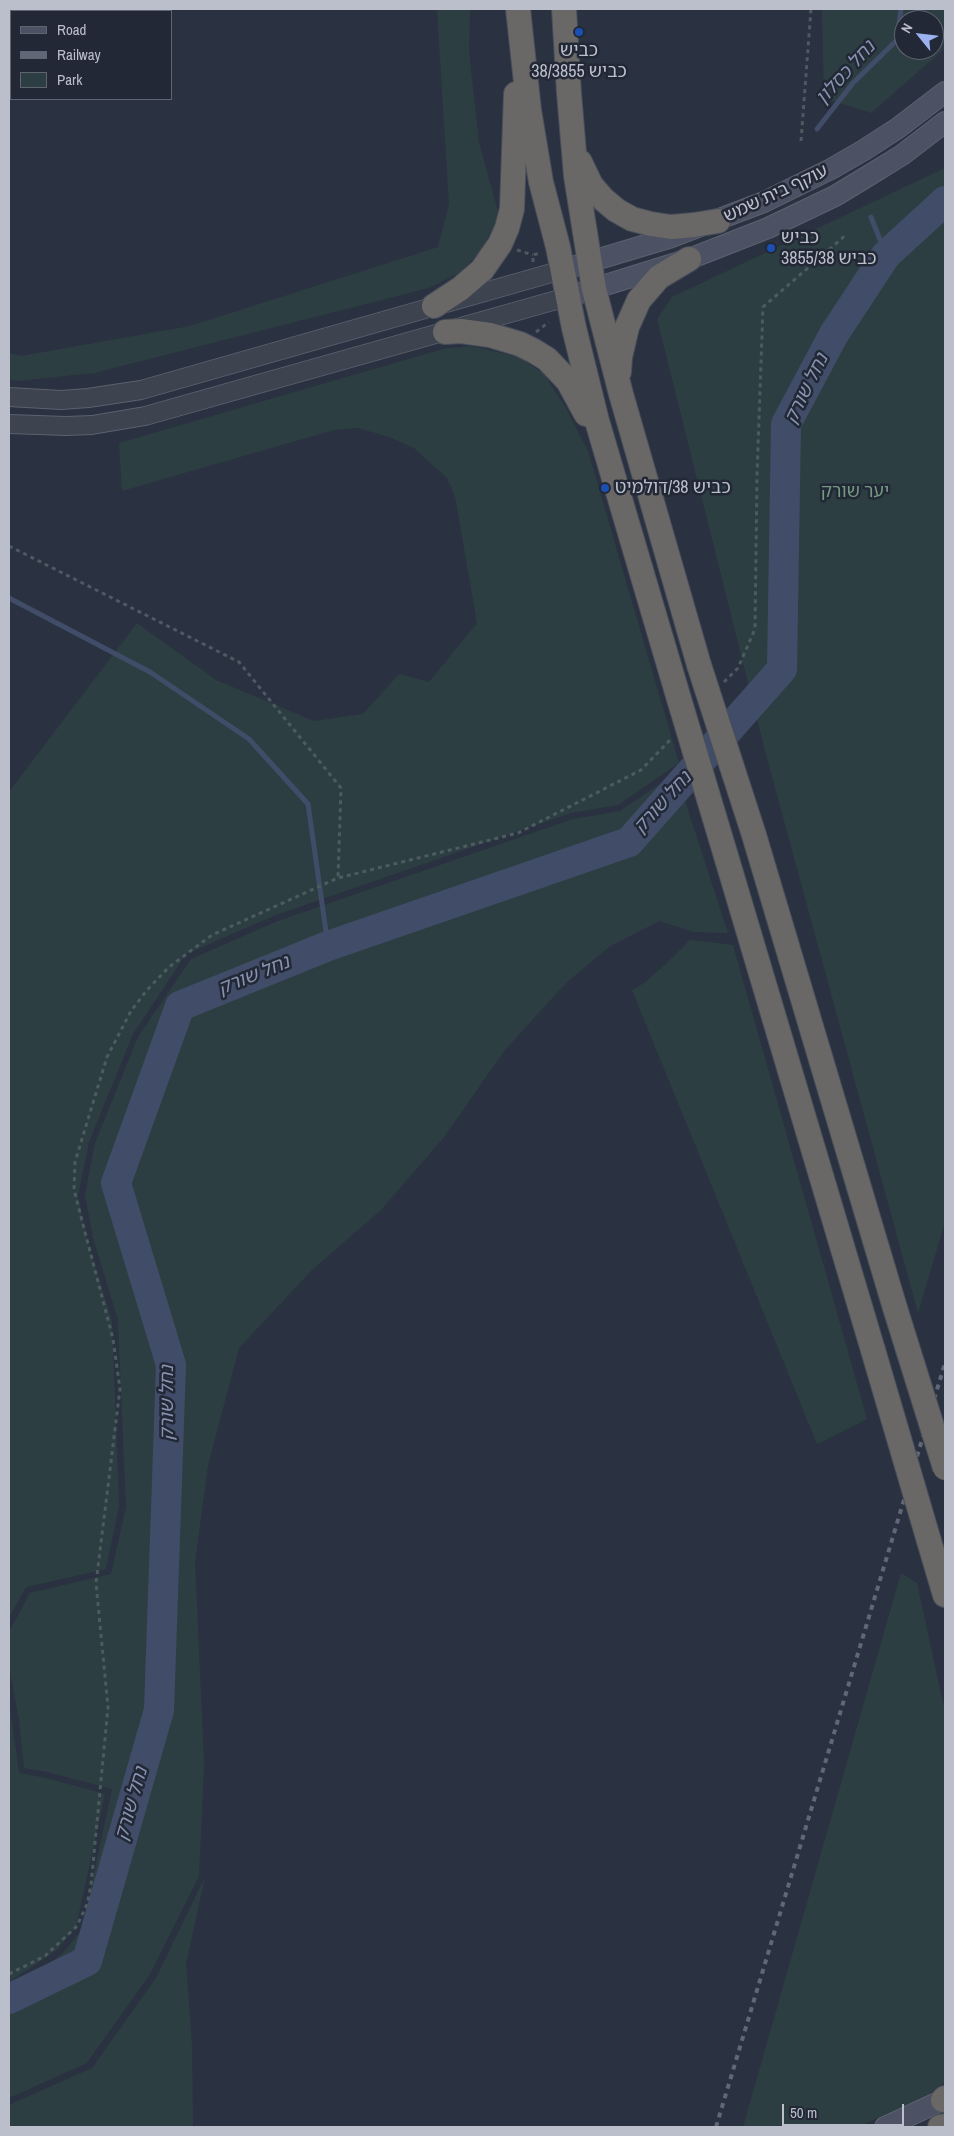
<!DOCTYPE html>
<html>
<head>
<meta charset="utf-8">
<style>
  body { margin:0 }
  #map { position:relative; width:954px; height:2136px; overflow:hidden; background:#2a3140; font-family:"Archivo Narrow",sans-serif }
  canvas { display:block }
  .frame { position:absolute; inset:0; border:10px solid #bbbfcb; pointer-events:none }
  .legend { position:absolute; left:10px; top:10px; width:162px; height:90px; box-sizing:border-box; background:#222836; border:1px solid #5f6472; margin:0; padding:6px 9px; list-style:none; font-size:15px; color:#bbbfcb }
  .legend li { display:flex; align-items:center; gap:10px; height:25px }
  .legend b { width:25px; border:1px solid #5f6472 }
  .north { position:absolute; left:894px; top:10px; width:50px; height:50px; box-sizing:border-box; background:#222836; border:1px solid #5f6472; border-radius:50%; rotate:299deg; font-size:14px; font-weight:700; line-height:20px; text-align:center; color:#bbbfcb }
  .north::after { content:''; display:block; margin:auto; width:18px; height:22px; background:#9cb2ef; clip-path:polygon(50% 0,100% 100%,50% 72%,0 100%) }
  .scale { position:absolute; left:782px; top:2104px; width:122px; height:22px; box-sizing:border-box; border:2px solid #bbbfcb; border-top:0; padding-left:6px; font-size:15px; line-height:18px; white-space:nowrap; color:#bbbfcb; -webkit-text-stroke:4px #222836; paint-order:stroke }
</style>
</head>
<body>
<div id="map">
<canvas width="954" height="2136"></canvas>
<div class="frame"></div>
<ul class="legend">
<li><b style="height:6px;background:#4c5263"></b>Road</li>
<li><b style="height:6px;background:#606777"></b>Railway</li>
<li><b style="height:14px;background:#2d3e42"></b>Park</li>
</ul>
<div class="north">N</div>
<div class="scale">50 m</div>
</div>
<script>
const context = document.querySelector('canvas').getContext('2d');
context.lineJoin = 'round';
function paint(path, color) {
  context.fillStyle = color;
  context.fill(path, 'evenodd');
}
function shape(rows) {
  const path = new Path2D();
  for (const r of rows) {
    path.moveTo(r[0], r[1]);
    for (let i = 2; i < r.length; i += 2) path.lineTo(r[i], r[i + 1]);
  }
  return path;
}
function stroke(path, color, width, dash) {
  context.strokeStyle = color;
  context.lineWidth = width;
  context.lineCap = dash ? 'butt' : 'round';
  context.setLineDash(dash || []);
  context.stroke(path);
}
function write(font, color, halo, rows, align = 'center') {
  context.font = font + ' "Archivo Narrow","Noto Sans Hebrew",sans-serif';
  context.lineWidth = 5;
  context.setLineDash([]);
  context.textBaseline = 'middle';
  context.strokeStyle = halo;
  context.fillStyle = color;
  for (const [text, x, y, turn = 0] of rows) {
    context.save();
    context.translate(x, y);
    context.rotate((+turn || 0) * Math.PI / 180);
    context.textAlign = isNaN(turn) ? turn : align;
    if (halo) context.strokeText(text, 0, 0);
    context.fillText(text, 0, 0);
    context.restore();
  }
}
const green = shape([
  [437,9,470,9,469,51,479,143,499,215,481,251,459,273,429,288,94,373,17,381,9,379,9,353,21,356,190,326,438,247,449,204],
  [822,9,945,9,945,48,871,113,824,98],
  [904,20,934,20,934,50,904,50],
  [945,168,945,1222,918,1313,765,751,657,319,672,297],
  [471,346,519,357,544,374,566,408,588,451,679,763,618,805,571,813,276,915,186,954,133,1034,89,1142,78,1195,87,1239,112,1321,119,1506,106,1569,26,1587,9,1618,9,792,137,623,216,680,314,721,363,714,399,674,429,682,477,623,455,496,447,478,414,448,389,437,358,428,334,430,122,491,119,443,443,349],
  [676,773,728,933,694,932,659,921,609,947,566,983,505,1050,444,1137,382,1209,312,1270,239,1348,208,1465,195,1562,204,1763,199,1876,150,1974,87,2063,9,2098,9,1990,61,1955,82,1930,112,1789,47,1772,24,1768,19,1720,9,1666,9,1632,30,1593,111,1574,126,1507,118,1320,93,1238,85,1195,95,1143,138,1037,191,959,278,921,573,819,620,811],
  [690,940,733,945,867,1419,817,1444,632,990,644,983,667,963],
  [901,1573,917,1583,945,1712,945,2082,927,2095,858,2127,743,2127],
  [9,1700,19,1773,46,1778,105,1794,76,1927,57,1950,9,1982],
  [205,1877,186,1963,192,2046,193,2127,9,2127,9,2106,13,2103,92,2068,156,1978]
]);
const stream = shape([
  [817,129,853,83,897,40,901,9],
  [871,217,886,255],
  [9,598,150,672,249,739,308,804,328,946]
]);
const river = shape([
  [9,1999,87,1961,159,1710,171,1365,116,1183,180,1006,328,946,629,842,782,669,786,424,834,334,886,255,945,201]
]);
const path = shape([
  [801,141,811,9],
  [517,250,533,255],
  [533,262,533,255,540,253],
  [536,332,549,322],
  [9,546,239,662,341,788,338,878],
  [724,682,738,668,755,629,757,475,763,307,847,234],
  [9,1974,45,1956,77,1926,87,1904,91,1885,108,1707,96,1583,120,1389,113,1339,74,1190,75,1162,107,1057,131,1011,147,990,169,967,212,935,338,878,518,833,641,770,672,738]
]);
const tertiary = shape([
  [9,397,61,400,88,398,141,390,562,270],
  [9,424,66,426,92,425,145,416,567,297]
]);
const secondary = shape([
  [562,270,669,238,764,202,831,169,864,150,898,128,945,92],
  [567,297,689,259,768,228,835,196,868,176,902,155,945,122],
  [885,2127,945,2099]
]);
const trunk = shape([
  [518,9,529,110,541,182,558,247,574,328,597,421,679,699],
  [564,9,569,93,576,176,594,289,621,394,699,665],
  [580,162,591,185,603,199,616,210,632,219,651,224,671,227,694,225,718,221],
  [434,306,460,289,482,270,500,244,507,228,512,209,516,94],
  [445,332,461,331,490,335,520,344,534,351,547,359,568,381,586,414],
  [619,372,620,357,627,327,639,300,659,277,689,259],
  [754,835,895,1308],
  [726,856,873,1350],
  [929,1541,945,1595],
  [943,2100,945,2098],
  [940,2127,945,2126]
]);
const rail = shape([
  [716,2127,945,1363]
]);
const trunkBridge = shape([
  [699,665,754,835],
  [679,699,726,856],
  [895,1308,945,1468],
  [873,1350,929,1541]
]);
const markers = [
  [579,32,5,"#1a4fb4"],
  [771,248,5,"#1a4fb4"],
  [605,488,5,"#1a4fb4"]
];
const poiNames = [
  ["כביש",579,51,"center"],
  ["38/כביש 3855",579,72,"center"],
  ["כביש",781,238],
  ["3855/כביש 38",781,259],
  ["כביש 38/דולמיט",615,488]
];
const streetNames = [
  ["עוקף בית שמש",776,194,-25]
];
const parkNames = [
  ["יער שורק",855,492]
];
const waterNames = [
  ["נחל כסלון",846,73,-48],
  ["נחל שורק",807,389,-64],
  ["נחל שורק",663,803,-48],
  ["נחל שורק",254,976,-22],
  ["נחל שורק",168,1403,-90],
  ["נחל שורק",132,1804,-74]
];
paint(green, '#2d3e42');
stroke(stream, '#414d68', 5);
stroke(river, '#414d68', 30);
stroke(tertiary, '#5c616e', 20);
stroke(secondary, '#5c616e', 22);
stroke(trunk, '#484e5b', 26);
stroke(path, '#4c5b60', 3, [4, 4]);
stroke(tertiary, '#3e4350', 18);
stroke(secondary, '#4c5263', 20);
stroke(trunk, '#696866', 24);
stroke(rail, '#606777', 4, [5, 5]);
stroke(trunkBridge, '#484e5b', 26, []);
stroke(trunkBridge, '#696866', 24);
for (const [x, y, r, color] of markers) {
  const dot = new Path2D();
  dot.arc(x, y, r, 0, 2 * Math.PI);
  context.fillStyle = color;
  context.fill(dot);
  stroke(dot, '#222836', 2);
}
write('18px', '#bbbfcb', '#222836', poiNames, 'left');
write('18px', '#bbbfcb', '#222836', streetNames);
write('18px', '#749981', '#222836', parkNames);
write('italic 19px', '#8692af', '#222836', waterNames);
</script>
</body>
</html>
